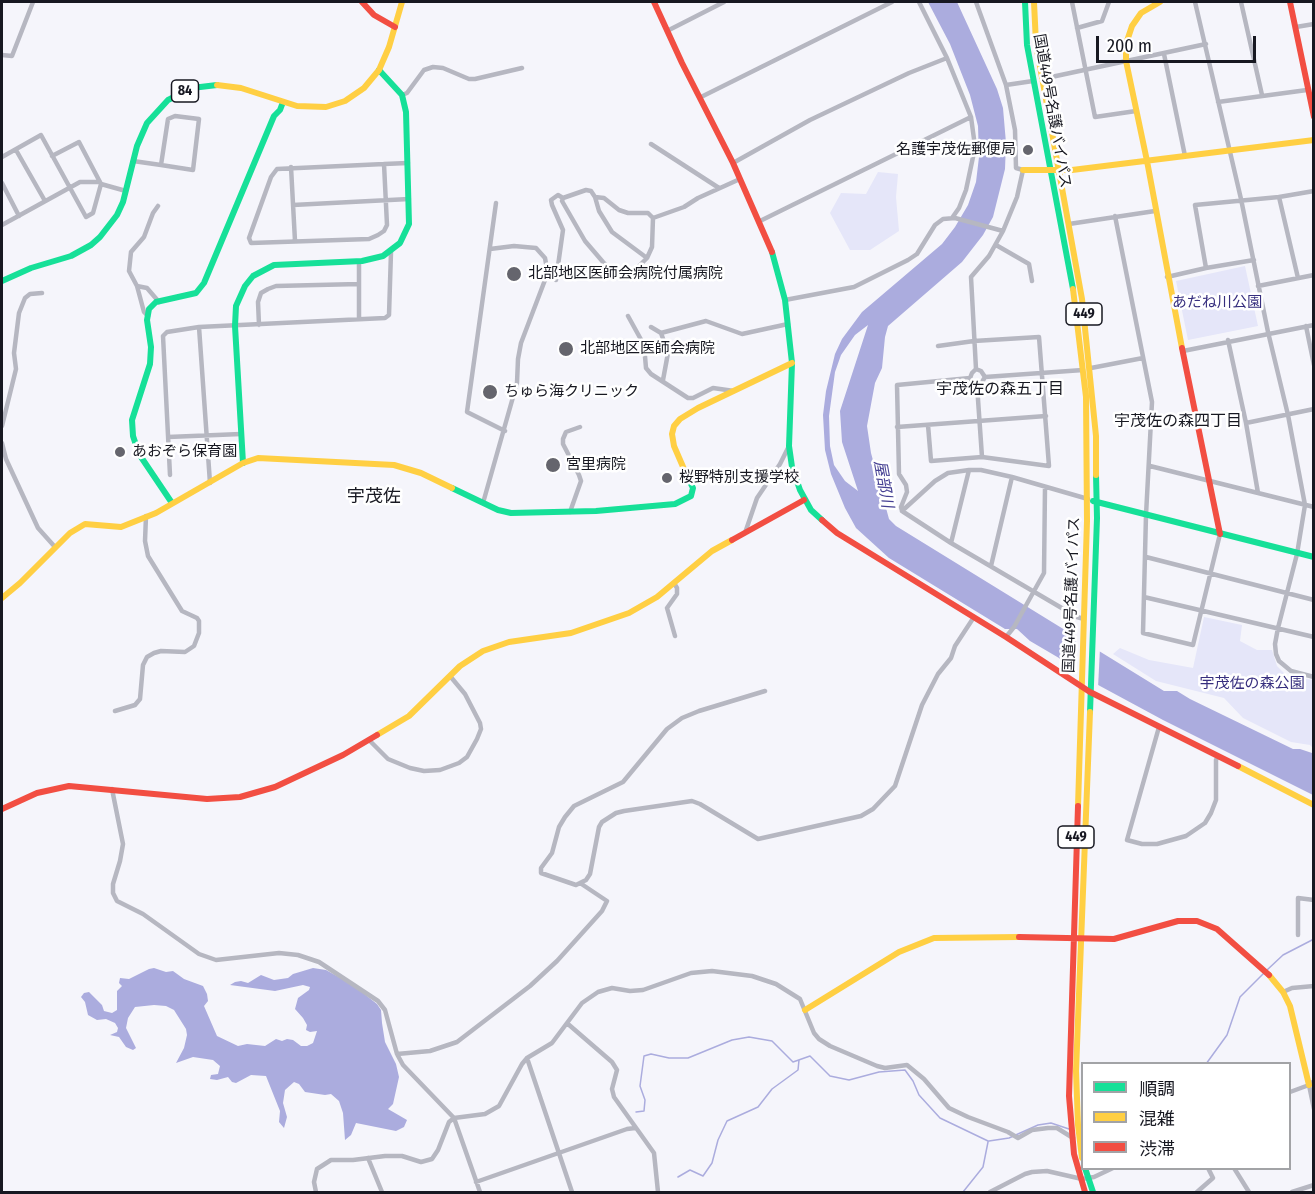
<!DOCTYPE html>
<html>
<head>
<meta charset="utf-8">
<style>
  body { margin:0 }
  #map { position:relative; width:1315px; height:1194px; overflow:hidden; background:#f5f5fb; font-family:"Fira Sans Condensed","Noto Sans JP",sans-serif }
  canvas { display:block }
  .frame { position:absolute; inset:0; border:3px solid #171821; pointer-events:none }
  .legend { position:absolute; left:1081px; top:1062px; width:210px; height:108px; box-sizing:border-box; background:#fff; border:2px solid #a2a3a6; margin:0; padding:8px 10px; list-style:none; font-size:18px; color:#171821 }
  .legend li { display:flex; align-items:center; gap:12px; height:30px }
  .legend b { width:30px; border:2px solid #a2a3a6 }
  .scale { position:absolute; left:1096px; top:36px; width:160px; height:27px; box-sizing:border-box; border:3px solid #171821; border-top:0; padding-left:8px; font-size:18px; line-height:21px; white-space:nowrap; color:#171821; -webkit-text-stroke:4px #fff; paint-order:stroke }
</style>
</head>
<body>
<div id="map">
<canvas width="1315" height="1194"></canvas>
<div class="frame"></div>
<ul class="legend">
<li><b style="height:8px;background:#16e098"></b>順調</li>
<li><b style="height:8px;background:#ffcf43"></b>混雑</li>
<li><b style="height:8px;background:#f24e42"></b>渋滞</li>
</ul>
<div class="scale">200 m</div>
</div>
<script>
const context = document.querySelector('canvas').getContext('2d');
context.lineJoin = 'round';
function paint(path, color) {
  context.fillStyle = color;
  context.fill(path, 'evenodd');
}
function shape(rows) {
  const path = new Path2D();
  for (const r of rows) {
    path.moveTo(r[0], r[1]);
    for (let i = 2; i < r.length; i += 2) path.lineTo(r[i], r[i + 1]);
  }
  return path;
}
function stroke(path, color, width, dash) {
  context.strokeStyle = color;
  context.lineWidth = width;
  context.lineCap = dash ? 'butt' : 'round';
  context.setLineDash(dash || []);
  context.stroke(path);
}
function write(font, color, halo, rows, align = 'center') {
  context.font = font + ' "Fira Sans Condensed","Noto Sans JP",sans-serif';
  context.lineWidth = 5;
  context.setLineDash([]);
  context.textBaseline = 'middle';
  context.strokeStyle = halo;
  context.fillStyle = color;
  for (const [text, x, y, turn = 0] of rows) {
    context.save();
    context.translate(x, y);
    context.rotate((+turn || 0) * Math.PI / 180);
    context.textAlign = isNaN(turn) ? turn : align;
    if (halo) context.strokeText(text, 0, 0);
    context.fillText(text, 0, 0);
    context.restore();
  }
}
const green = shape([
  [878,172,898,174,896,197,899,231,870,250,850,250,830,213,841,193,866,194],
  [1245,266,1258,326,1188,340,1176,281],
  [1204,617,1242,625,1240,641,1257,650,1272,650,1277,666,1287,676,1313,680,1313,748,1310,745,1291,742,1243,718,1224,698,1156,681,1113,654,1120,648,1149,660,1193,668]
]);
const water = shape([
  [928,2,957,2,997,89,1003,108,1006,143,1005,169,993,217,983,235,962,262,888,326,885,337,882,368,875,383,867,426,871,453,889,519,896,526,1164,691,1177,691,1190,699,1293,749,1300,749,1312,753,1313,795,1163,720,1100,686,1065,666,1059,658,1030,641,1017,629,1005,629,889,558,856,528,845,508,831,474,825,450,823,415,826,391,835,354,842,339,862,312,942,244,955,227,968,205,976,182,979,157,978,126,970,95,950,44],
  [868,325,840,411,842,442,858,491,845,481,834,465,830,446,829,416,835,372,841,355,855,335],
  [154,968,166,972,173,971,184,979,203,986,207,994,208,1001,204,1006,217,1036,238,1046,247,1044,265,1046,276,1039,282,1041,287,1039,293,1040,301,1046,307,1046,313,1043,317,1031,310,1032,306,1030,307,1025,303,1018,295,1009,298,998,309,990,310,987,303,985,275,991,230,985,235,982,241,981,248,983,261,975,274,980,288,978,293,974,313,968,326,970,353,985,377,1004,381,1010,382,1023,385,1042,396,1064,399,1077,393,1104,388,1109,407,1120,404,1127,396,1131,356,1123,351,1135,345,1140,343,1113,339,1101,331,1094,325,1095,305,1092,299,1084,294,1082,285,1090,283,1103,287,1117,284,1128,279,1122,280,1111,266,1076,251,1075,236,1083,232,1082,228,1077,217,1080,210,1079,211,1075,218,1074,220,1066,213,1060,193,1057,176,1063,184,1048,187,1035,186,1029,174,1010,166,1006,154,1005,135,1007,128,1018,126,1028,136,1048,133,1050,126,1047,119,1037,110,1035,117,1032,118,1028,115,1023,106,1019,97,1020,88,1015,85,1002,81,997,84,993,89,992,102,1005,104,1011,112,1013,117,1010,117,991,122,986,119,983,120,978,129,979,149,969]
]);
const pier = shape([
  [1076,633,1100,648,1098,688,1074,674]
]);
const stream = shape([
  [1267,970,1283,955,1314,939],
  [1206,1064,1227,1035,1240,997,1264,973],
  [636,1112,644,1111,645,1100,640,1086,644,1056,651,1054,669,1058,688,1058,732,1040,749,1037,772,1041,793,1062,810,1056,830,1076,849,1080,879,1072,905,1070,913,1081,919,1095,940,1118,988,1141],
  [989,1141,1009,1138,1038,1125,1051,1123,1069,1129],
  [678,1177,690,1170,703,1176,712,1163,718,1140,727,1121,758,1107,772,1089,798,1070,799,1060],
  [963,1192,983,1167,988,1142]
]);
const street = shape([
  [919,2,947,58,971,117,974,139,973,157,966,190,959,208,952,218],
  [976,2,1006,85,1015,130,1016,168,1023,170,1017,197,1003,231,989,256,971,277,976,369],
  [1072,2,1095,117,1136,111],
  [1195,2,1241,199,1268,332,1288,415,1305,505,1297,554,1278,628,1275,644,1276,654,1279,661,1291,671,1314,677],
  [1241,2,1262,95],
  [1296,27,1314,24],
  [1077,28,1102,21,1109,2],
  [667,31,724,2],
  [1164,54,1185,156],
  [2,55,12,56,33,2],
  [1042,79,1206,44],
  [1006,85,1033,81],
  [402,95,407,93,424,70,433,67,443,68,469,79,475,79,522,68],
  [701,97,892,2],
  [1218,102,1307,90],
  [651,144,719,188],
  [16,150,45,201],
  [2,157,41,135,86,217,93,213,101,184,79,142,52,156],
  [133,161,161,165,193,170,199,119,175,116,168,119,161,165],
  [733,163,810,120,909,73,947,58],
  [384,164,387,225,384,231,378,235,369,239,251,243,249,238,271,177,277,169,384,164],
  [384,164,408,163],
  [291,167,295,241],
  [2,183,19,216],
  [101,184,126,191],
  [595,197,599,211,612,232,647,258],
  [1279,197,1298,278],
  [496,203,467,412,505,431],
  [293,205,409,199],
  [1115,216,1152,402,1146,515,1143,633,1193,645,1220,534],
  [653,218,652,247,647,258,637,268,625,273,619,274,613,272,603,262,585,241,562,201,563,198,586,190,591,191,595,197,604,198,619,210,628,213,648,213,653,218,684,207,698,198,740,179],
  [760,221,971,117],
  [1069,224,1155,211],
  [2,225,80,182,100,182],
  [996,245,1029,264,1032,281],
  [1206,268,1195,205,1279,197,1314,191],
  [1167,277,1206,268,1254,260],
  [556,280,563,230,552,205,551,200,558,195,563,198],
  [137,286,147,288,159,302],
  [1258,286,1314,275],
  [785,300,854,287,908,260,917,254,935,225,943,219,955,218,1003,231],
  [148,316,144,312,137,286,129,271,131,252,144,237,153,213,158,206],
  [628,316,644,345,646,368,651,374,688,398,693,398,713,388,734,391],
  [359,319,359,262],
  [259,325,258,302,261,293,268,289,276,286,359,284],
  [1306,326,1314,365],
  [199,327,210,483],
  [651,327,661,333,706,321,742,334,788,324],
  [661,333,668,353,663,380],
  [1228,340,1246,423,1258,493],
  [1183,351,1314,325],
  [1091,368,1143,358],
  [985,377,1083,370],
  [977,385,982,382,985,377,981,371,976,369,972,373,970,378,973,383,977,385,982,457],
  [1246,423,1314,409],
  [928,425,931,461,982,457,1049,466,1039,337,974,341,938,346],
  [2,426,16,369,14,353,19,313,25,298,30,294,42,293],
  [897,427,1046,416],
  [168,437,241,434],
  [2,443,6,459,38,528,55,547],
  [1150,466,1314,507],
  [170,475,163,336,167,332,199,327,385,318,389,315,391,252],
  [483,503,517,383,518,359,521,343,545,280,547,269,545,258,536,248,514,246,490,249],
  [902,511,951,543,1077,617,1084,619],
  [902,511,935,481,948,473,969,470,981,470,1012,477,1088,499],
  [902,511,901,507,907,492,906,485,899,474,897,385,970,378],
  [570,512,581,481,579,475,563,444,563,439,566,432,580,427],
  [745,533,757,498,780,464,789,446],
  [951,543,969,470],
  [1146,557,1314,600],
  [991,566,1012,477],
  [674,583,677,588,677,594,667,608,675,636],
  [1144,597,1314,637],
  [1006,637,1014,627,1044,573,1045,487],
  [765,691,699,711,682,718,667,729,623,782,574,806,565,817,559,827,552,853,541,868,541,873,576,885,586,880,590,874,599,827,602,822,616,813,624,811,692,801,700,804,758,839,861,816,873,809,895,786,922,705,938,674,951,658,955,646,974,617],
  [115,711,135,705,140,699,143,665,147,657,154,653,161,651,185,652,194,646,199,633,199,621,197,618,182,611,148,556,145,541,146,516],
  [1159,727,1127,840,1142,844,1157,844,1186,836,1205,823,1211,813,1216,800,1216,760,1218,756],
  [369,740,388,759,410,768,424,771,440,770,459,763,467,757,477,739,481,729,480,723,465,694,450,676],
  [112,789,123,844,120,861,113,884,113,893,117,901,143,914,199,954,216,960,279,953,298,955,319,962,378,1001,385,1010,397,1054,403,1065,454,1118,480,1192],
  [1298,935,1298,898,1314,900],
  [1283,992,1292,988,1314,986],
  [568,1024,612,1062,617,1070,612,1089,614,1097,654,1153,658,1192],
  [397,1054,430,1051,457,1042,530,986,557,961,602,911,607,901,580,883],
  [527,1058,572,1192],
  [1309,1085,1314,1109],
  [1290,1092,1309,1085,1314,1081],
  [368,1158,382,1192],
  [1234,1168,1249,1192],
  [476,1182,627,1129,635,1128],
  [316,1192,314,1182,317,1169,331,1160,353,1160,385,1156,402,1156,421,1162,432,1159,438,1150,449,1122,454,1118,485,1114,499,1106,522,1064,527,1058,552,1043,582,1003,598,992,612,988,630,991,643,990,691,973,712,971,752,976,776,984,800,999,814,1033,819,1039,830,1046,877,1066,885,1068,907,1065,924,1079,949,1108,968,1117,1008,1132,1018,1138,1032,1130,1048,1128,1057,1128,1073,1138],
  [990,1192,1025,1174,1032,1172,1047,1171,1082,1179,1094,1177,1113,1168],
  [1197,1192,1213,1178,1208,1168],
  [1292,1192,1314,1185]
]);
const fast = shape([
  [1025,2,1027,45,1073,289],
  [772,252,785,300,792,363,789,446,792,467,800,490,811,510,822,520],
  [2,281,31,268,71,256,91,245,100,237,117,215,123,202,137,146,147,123,168,100,192,88,217,85],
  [243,463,235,326,236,306,245,286,253,276,274,265,362,261,383,256,400,243,409,224,406,112,402,95,379,70],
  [452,488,498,510,511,513,596,511,675,504,691,496,693,488,687,476],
  [1093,501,1314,557],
  [172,503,139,454,133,436,132,420,150,364,151,347,147,320,149,309,156,302,196,293,204,283,274,116,280,110,283,102],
  [1090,712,1097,518,1096,475],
  [1085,1168,1093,1192]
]);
const slow = shape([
  [1034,2,1036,44,1082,299,1096,436,1096,475],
  [1160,2,1141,13,1132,26,1126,44,1126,61,1147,161,1182,348],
  [217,85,241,88,297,106,326,107,345,101,364,88,379,70,389,47,402,2],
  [1023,170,1072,170,1314,140],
  [1073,289,1086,397,1087,521,1078,806],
  [687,476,674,446,672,434,674,426,680,419,698,408,792,363],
  [2,598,20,583,70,533,85,524,121,527,156,513,243,463,258,458,394,465,421,473,452,488],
  [377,735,409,716,460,666,483,651,509,642,571,633,629,613,657,597,712,551,732,540],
  [1238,766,1314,805],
  [1269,975,1283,992,1290,1006,1309,1085],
  [805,1010,899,952,934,938,1019,937],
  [1082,1158,1078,1125,1076,1071,1090,712]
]);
const jam = shape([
  [362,2,374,15,395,27],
  [654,2,682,63,733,163,772,252],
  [1290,2,1314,117],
  [1182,348,1220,534],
  [822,520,837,533,1006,637,1090,692,1238,766],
  [732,540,804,500],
  [1078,806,1069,1096,1074,1154,1085,1192],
  [2,809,37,793,69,786,207,799,240,797,275,787,343,755,377,735],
  [1019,937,1114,939,1178,921,1197,921,1217,929,1269,975]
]);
const markers = [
  [1028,150,6,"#65656d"],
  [514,274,8,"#65656d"],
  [566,349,8,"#65656d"],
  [490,392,8,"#65656d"],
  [120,452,6,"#65656d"],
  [553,465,8,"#65656d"],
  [667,478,6,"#65656d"]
];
const shields = [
  [185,91,27],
  [1084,314,36],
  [1076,837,36]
];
const shieldNames = [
  ["84",185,91],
  ["449",1084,314],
  ["449",1076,837]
];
const streetNames = [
  ["国道449号名護バイパス",1052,111,80],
  ["国道449号名護バイパス",1072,595,-88]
];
const poiNames = [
  ["名護宇茂佐郵便局",1016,150,"right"],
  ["北部地区医師会病院付属病院",528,274],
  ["北部地区医師会病院",580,349],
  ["ちゅら海クリニック",504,392],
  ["あおぞら保育園",132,452],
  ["宮里病院",566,465],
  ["桜野特別支援学校",679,478]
];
const parkNames = [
  ["あだね川公園",1217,303],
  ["宇茂佐の森公園",1252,684]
];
const neighbourhoodNames = [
  ["宇茂佐の森五丁目",1000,390],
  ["宇茂佐の森四丁目",1178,422]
];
const waterNames = [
  ["屋部川",883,484,80]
];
const quarterNames = [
  ["宇茂佐",374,497]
];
paint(green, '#e5e6f9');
paint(water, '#abacde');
paint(pier, '#f5f5fb');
stroke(stream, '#abacde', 1.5);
stroke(street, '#b6b7c1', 4.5);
stroke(fast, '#16e098', 6);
stroke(slow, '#ffcf43', 6);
stroke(jam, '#f24e42', 6);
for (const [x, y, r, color] of markers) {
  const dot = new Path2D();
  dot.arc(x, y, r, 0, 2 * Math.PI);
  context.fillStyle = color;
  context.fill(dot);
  stroke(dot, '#fff', 2);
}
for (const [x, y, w] of shields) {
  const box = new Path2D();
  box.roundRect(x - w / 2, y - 11, w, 22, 4.5);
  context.fillStyle = '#fff';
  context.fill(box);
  stroke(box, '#171821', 1.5);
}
write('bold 14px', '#171821', null, shieldNames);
write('15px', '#171821', '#fff', streetNames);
write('15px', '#171821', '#fff', poiNames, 'left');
write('15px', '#362e7e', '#fff', parkNames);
write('16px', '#171821', '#fff', neighbourhoodNames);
write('italic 16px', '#454093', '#fff', waterNames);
write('18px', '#171821', '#fff', quarterNames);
</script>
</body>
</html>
